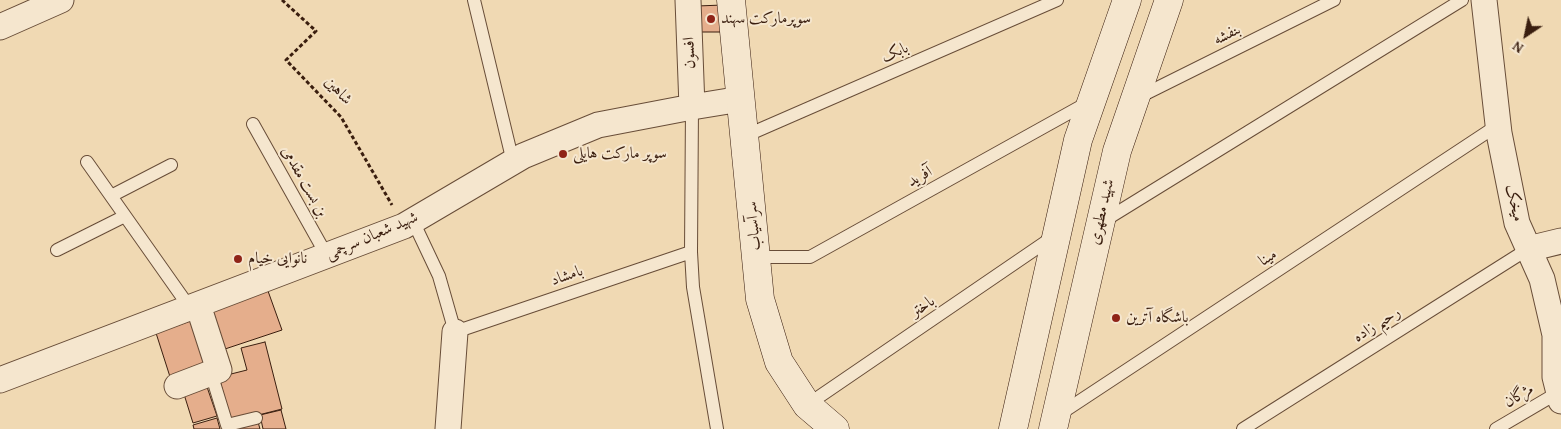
<!DOCTYPE html>
<html>
<head>
<meta charset="utf-8">
<style>
  body { margin:0 }
  #map { position:relative; width:1561px; height:429px; overflow:hidden; background:#f0d9b3; font-family:"Gentium Book Plus",serif }
  canvas { display:block }
  .north { position:absolute; left:1501px; top:10px; width:50px; height:50px; -webkit-text-stroke:4px #f5e6ce; paint-order:stroke; rotate:214deg; font-size:14px; font-weight:700; line-height:20px; text-align:center; color:#3a1e0f }
  .north::after { content:''; display:block; margin:auto; width:18px; height:22px; background:#3a1e0f; clip-path:polygon(50% 0,100% 100%,50% 72%,0 100%) }
</style>
</head>
<body>
<div id="map">
<canvas width="1561" height="429"></canvas>
<div class="north">N</div>
</div>
<script>
const context = document.querySelector('canvas').getContext('2d');
context.lineJoin = 'round';
function paint(path, color) {
  context.fillStyle = color;
  context.fill(path, 'evenodd');
}
function shape(rows) {
  const path = new Path2D();
  for (const r of rows) {
    path.moveTo(r[0], r[1]);
    for (let i = 2; i < r.length; i += 2) path.lineTo(r[i], r[i + 1]);
  }
  return path;
}
function stroke(path, color, width, dash) {
  context.strokeStyle = color;
  context.lineWidth = width;
  context.lineCap = dash ? 'butt' : 'round';
  context.setLineDash(dash || []);
  context.stroke(path);
}
function write(font, color, halo, rows, align = 'center') {
  context.font = font + ' "Gentium Book Plus",Amiri,serif';
  context.lineWidth = 4;
  context.setLineDash([]);
  context.textBaseline = 'middle';
  context.strokeStyle = halo;
  context.fillStyle = color;
  for (const [text, x, y, turn = 0] of rows) {
    context.save();
    context.translate(x, y);
    context.rotate((+turn || 0) * Math.PI / 180);
    context.textAlign = isNaN(turn) ? turn : align;
    if (halo) context.strokeText(text, 0, 0);
    context.fillText(text, 0, 0);
    context.restore();
  }
}
const building = shape([
  [723,5,724,32,698,32,697,6,723,5],
  [268,291,282,330,222,350,209,311,268,291],
  [196,319,213,369,172,383,156,333,196,319],
  [265,342,282,409,231,422,219,377,247,370,241,348,265,342],
  [206,384,217,416,193,423,183,391,206,384],
  [281,410,286,429,263,429,260,415,281,410],
  [217,418,220,429,194,429,193,425,217,418],
  [258,422,260,429,233,429,258,422]
]);
const path = shape([
  [282,0,316,31,286,60,341,117,392,205]
]);
const service = shape([
  [474,0,513,162],
  [1139,97,1334,0],
  [692,107,691,252,693,287,717,429],
  [253,124,327,256],
  [745,136,1057,0],
  [87,162,190,308],
  [111,196,171,165],
  [413,221,439,276,455,332,691,252],
  [1102,222,1462,0],
  [57,250,125,216],
  [757,257,810,257,1087,103],
  [211,373,227,425,256,418],
  [807,405,1053,237],
  [1060,414,1498,125],
  [1243,429,1528,249],
  [1496,429,1559,392]
]);
const minor = shape([
  [688,0,692,107],
  [1484,0,1499,133,1517,223,1542,279,1555,335,1555,377,1561,401],
  [0,27,61,0],
  [1528,249,1561,241],
  [0,380,404,226,523,156,598,125,692,107,741,99],
  [177,386,219,370,198,305],
  [448,429,455,332]
]);
const secondary = shape([
  [731,0,760,299,779,362,807,405,835,429],
  [1013,429,1078,140,1127,0],
  [1053,429,1117,151,1169,0]
]);
const markers = [
  [711,19,5,"#8f2418"],
  [563,154,5,"#8f2418"],
  [238,259,5,"#8f2418"],
  [1116,318,5,"#8f2418"]
];
const poiNames = [
  ["سوپرمارکت سهند",721,19],
  ["سوپر مارکت هایلی",573,154],
  ["نانوایی خیام",248,259],
  ["باشگاه آترین",1126,318]
];
const streetNames = [
  ["بنفشه",1227,35,-27],
  ["افسون",690,53,-92],
  ["بابک",895,53,-24],
  ["شاهین",338,91,47],
  ["آفرید",920,177,-29],
  ["بن بست مقدمی",304,182,61],
  ["میخک",1514,203,77],
  ["شهید مطهری",1102,212,-77],
  ["سرآسیاب",754,226,-95],
  ["شهید شعبان سرچمی",372,236,-23],
  ["مینا",1268,258,-33],
  ["بامشاد",567,276,-19],
  ["باختر",923,307,-34],
  ["رحیم زاده",1377,325,-32],
  ["مژگان",1519,396,-31]
];
paint(building, '#e5ae8c');
stroke(building, '#3a1e0f', 1);
stroke(service, '#684d38', 14);
stroke(minor, '#684d38', 27);
stroke(secondary, '#3a1e0f', 29);
stroke(path, '#3a1e0f', 3, [4, 2.5]);
stroke(service, '#f5e6ce', 12);
stroke(minor, '#f5e6ce', 25);
stroke(secondary, '#f5e6ce', 28);
for (const [x, y, r, color] of markers) {
  const dot = new Path2D();
  dot.arc(x, y, r, 0, 2 * Math.PI);
  context.fillStyle = color;
  context.fill(dot);
  stroke(dot, '#f5e6ce', 2);
}
write('16px', '#3a1e0f', '#f5e6ce', poiNames, 'left');
write('16px', '#3a1e0f', '#f5e6ce', streetNames);
</script>
</body>
</html>
